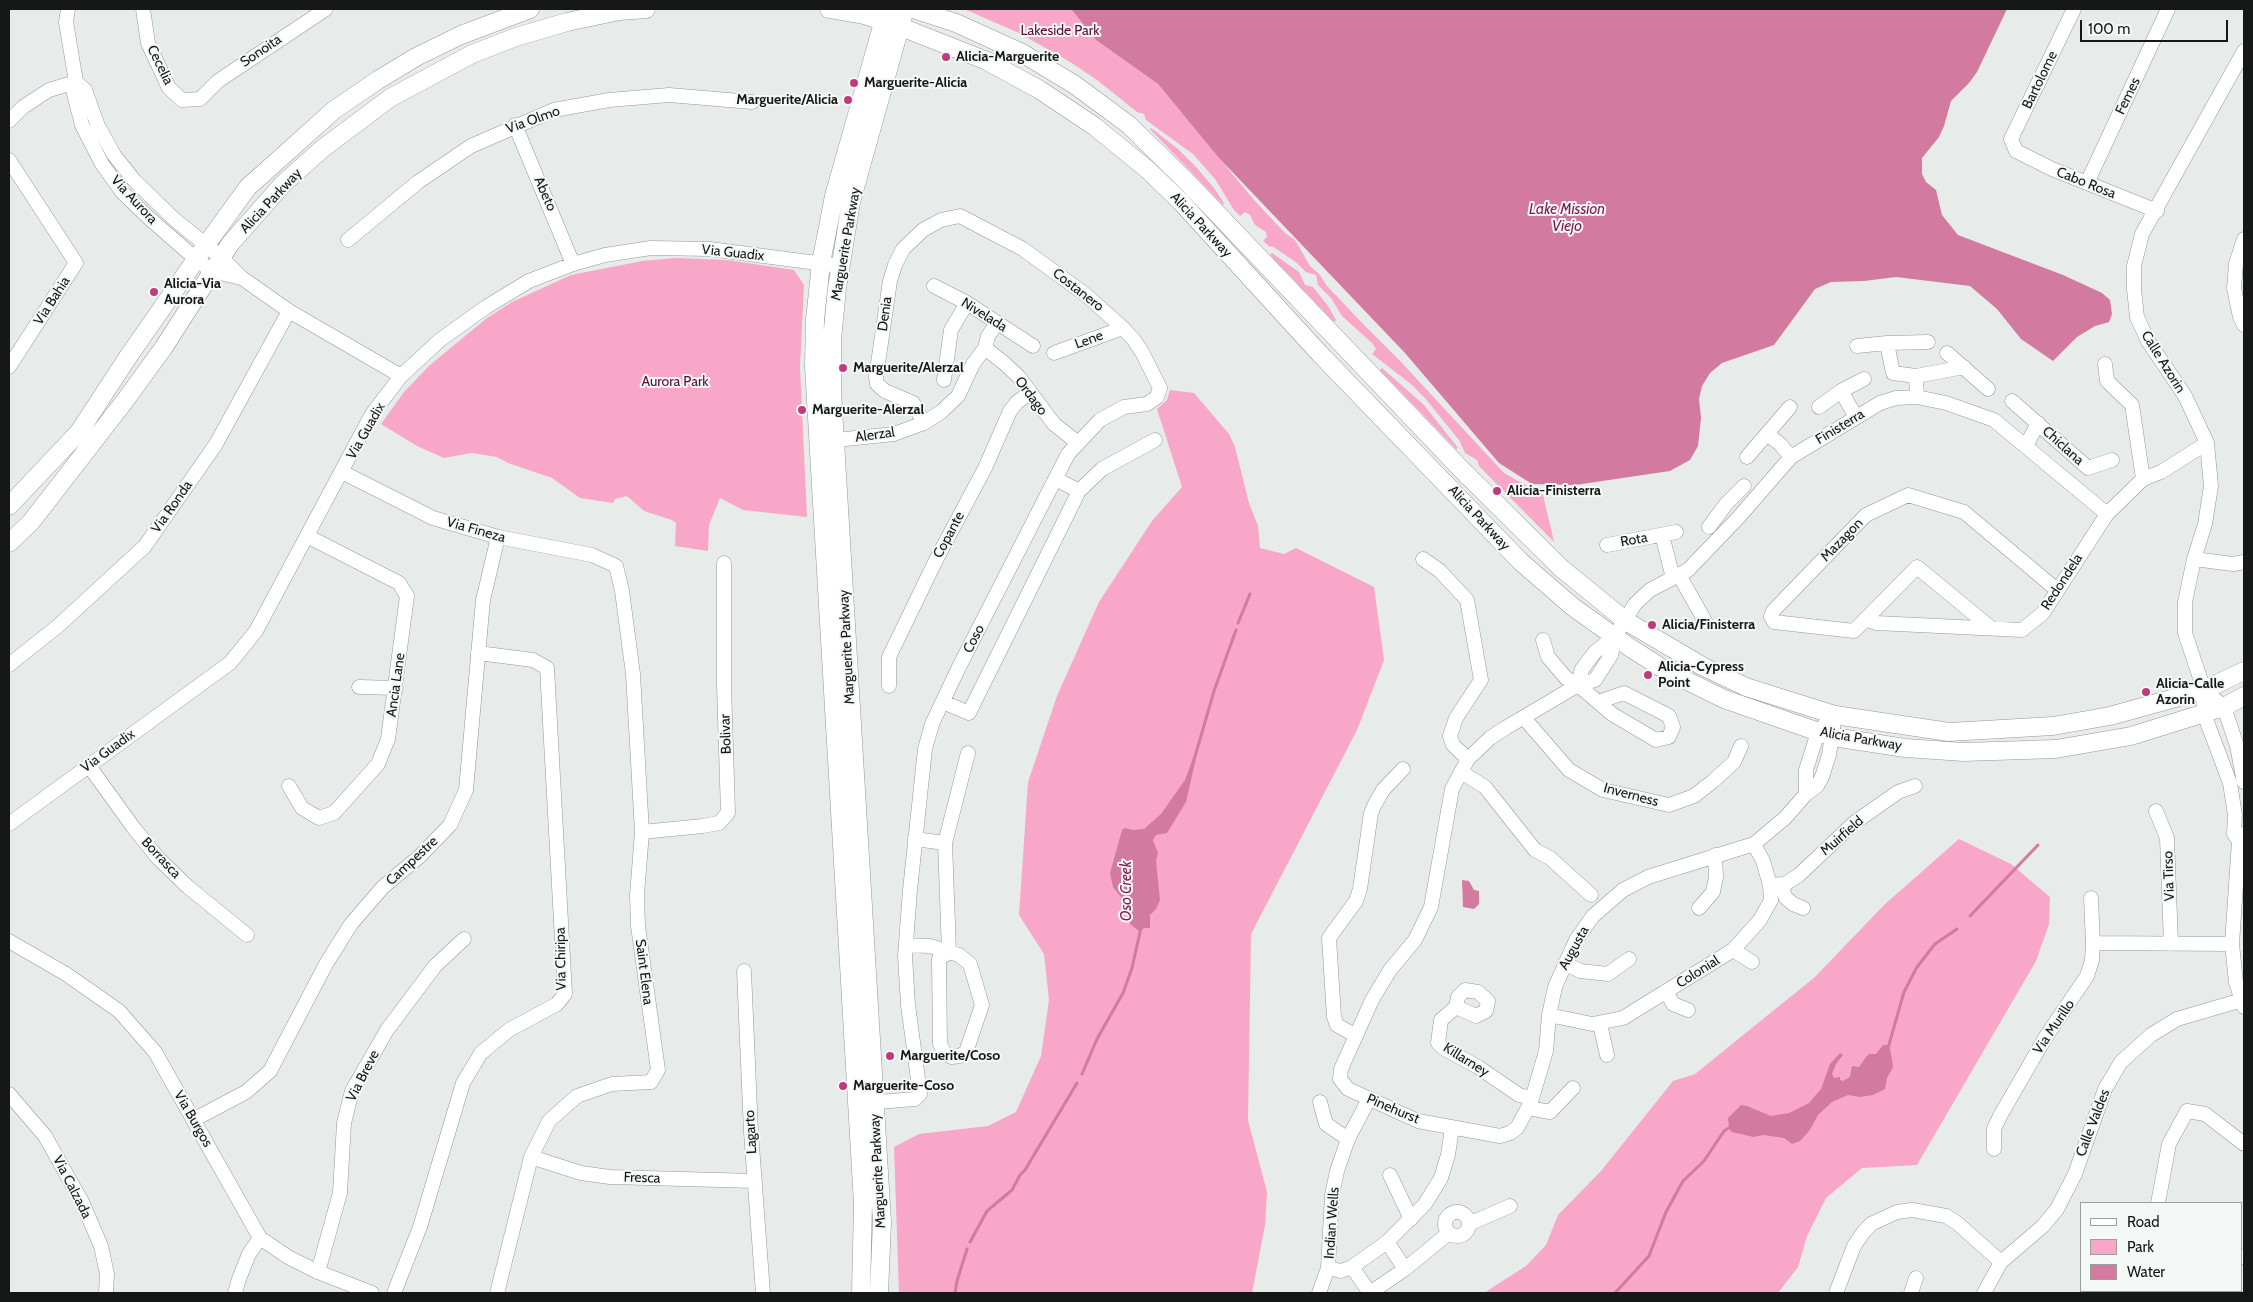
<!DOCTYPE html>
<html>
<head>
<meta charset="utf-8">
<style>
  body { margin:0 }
  #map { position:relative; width:2253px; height:1302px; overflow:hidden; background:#e7ebea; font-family:Cabin,sans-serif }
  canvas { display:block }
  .frame { position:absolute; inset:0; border:10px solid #161818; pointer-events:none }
  .legend { position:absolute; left:2080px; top:1202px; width:162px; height:90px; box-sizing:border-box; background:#f4f9f7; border:1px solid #9b9f9e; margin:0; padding:6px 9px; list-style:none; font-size:15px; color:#161818 }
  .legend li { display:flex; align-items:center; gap:10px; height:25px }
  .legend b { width:25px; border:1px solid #9b9f9e }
  .scale { position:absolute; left:2080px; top:20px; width:148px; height:22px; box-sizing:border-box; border:2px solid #161818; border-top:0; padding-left:6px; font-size:15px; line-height:18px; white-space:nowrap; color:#161818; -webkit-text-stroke:4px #f4f9f7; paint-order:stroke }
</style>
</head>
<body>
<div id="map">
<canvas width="2253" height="1302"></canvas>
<div class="frame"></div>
<ul class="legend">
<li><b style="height:6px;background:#fff"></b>Road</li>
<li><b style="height:14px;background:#f8a7c8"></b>Park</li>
<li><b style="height:14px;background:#d27aa0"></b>Water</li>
</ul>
<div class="scale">100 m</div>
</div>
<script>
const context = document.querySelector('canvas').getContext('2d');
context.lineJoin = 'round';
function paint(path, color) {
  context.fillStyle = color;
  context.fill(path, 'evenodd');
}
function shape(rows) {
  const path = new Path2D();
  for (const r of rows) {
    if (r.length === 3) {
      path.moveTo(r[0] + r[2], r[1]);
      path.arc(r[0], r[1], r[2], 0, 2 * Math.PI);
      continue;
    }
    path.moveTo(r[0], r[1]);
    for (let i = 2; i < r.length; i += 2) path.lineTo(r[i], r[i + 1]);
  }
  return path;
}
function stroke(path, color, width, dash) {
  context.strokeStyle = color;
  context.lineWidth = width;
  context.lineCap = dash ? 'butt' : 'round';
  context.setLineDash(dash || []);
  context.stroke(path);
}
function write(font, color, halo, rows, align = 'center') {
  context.font = font + ' Cabin,sans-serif';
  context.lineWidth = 4;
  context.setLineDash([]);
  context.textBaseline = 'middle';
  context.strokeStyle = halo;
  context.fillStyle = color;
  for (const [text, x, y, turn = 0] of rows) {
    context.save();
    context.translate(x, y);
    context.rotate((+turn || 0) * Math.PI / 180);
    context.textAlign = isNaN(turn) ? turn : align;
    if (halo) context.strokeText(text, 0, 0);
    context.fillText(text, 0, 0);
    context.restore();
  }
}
const green = shape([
  [964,9,1071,9,1096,40,1158,84,1254,200,1285,233,1295,240,1310,266,1320,275,1327,286,1365,326,1402,363,1504,473,1543,495,1554,542,1479,466,1477,460,1465,453,1459,440,1425,398,1411,384,1372,354,1376,349,1372,343,1342,316,1331,298,1318,285,1316,275,1306,272,1297,263,1272,246,1270,247,1263,241,1267,237,1266,232,1255,225,1250,215,1245,212,1240,216,1234,210,1215,179,1193,154,1146,120,1144,114,1137,112,1097,80,1070,62,1019,33],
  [1151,128,1178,149,1196,167,1214,188,1224,203,1223,205,1150,129],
  [1272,253,1299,272,1305,285,1313,287,1328,306,1336,320,1334,322,1270,255],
  [676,258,727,260,794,270,804,285,800,367,807,517,743,510,720,498,709,525,708,551,675,546,676,523,672,520,644,511,627,496,615,499,613,503,580,498,552,478,508,463,497,457,472,453,444,458,417,446,381,424,404,392,430,365,487,318,512,302,571,275,642,261],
  [1382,368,1424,405,1458,448,1456,449,1380,370],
  [1170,390,1194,393,1229,434,1235,447,1249,503,1258,526,1260,548,1284,554,1296,548,1374,587,1384,660,1357,730,1251,934,1248,1120,1267,1192,1265,1225,1252,1293,899,1293,894,1147,919,1134,988,1126,1016,1112,1041,1056,1049,1000,1044,954,1019,915,1028,782,1057,696,1099,602,1152,521,1182,487,1157,409,1167,400],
  [1959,839,2011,864,2050,897,2049,924,2036,961,1917,1165,1862,1168,1826,1198,1807,1236,1798,1267,1778,1293,1484,1293,1526,1266,1546,1245,1558,1215,1601,1171,1673,1081,1695,1074,1815,977,1884,905]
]);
const water = shape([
  [1071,9,2007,9,1977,72,1969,83,1951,101,1944,126,1939,137,1922,158,1922,174,1926,182,1936,190,1942,215,1958,235,2063,275,2102,293,2110,300,2112,314,2109,322,2095,326,2077,337,2053,361,2021,339,1997,309,1970,286,1896,277,1864,281,1831,282,1815,289,1774,345,1722,363,1710,373,1702,386,1699,399,1701,418,1698,446,1690,460,1670,471,1575,485,1532,484,1499,463,1405,353,1219,158,1158,84,1096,40],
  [1193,758,1196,758,1186,802,1167,833,1156,835,1153,840,1158,853,1156,861,1160,900,1156,909,1150,915,1150,928,1144,928,1140,932,1130,924,1121,897,1113,887,1110,873,1122,830,1125,828,1133,830,1144,829,1161,814,1185,780],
  [1462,880,1469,881,1474,890,1479,891,1479,904,1474,909,1463,907],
  [1883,1045,1889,1045,1892,1059,1893,1067,1887,1078,1885,1089,1873,1095,1860,1097,1848,1095,1832,1102,1818,1115,1810,1130,1800,1141,1792,1144,1784,1138,1763,1135,1754,1137,1745,1135,1732,1132,1729,1128,1728,1118,1741,1105,1747,1106,1771,1116,1789,1113,1809,1103,1821,1089,1830,1064,1840,1053,1843,1055,1836,1064,1832,1074,1834,1078,1840,1077,1840,1080,1843,1081,1850,1077,1852,1066,1859,1067,1866,1057,1869,1054,1876,1054]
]);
const stream = shape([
  [1238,623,1250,594],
  [1194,760,1214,691,1236,630],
  [1970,916,2038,845],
  [1888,1048,1904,992,1917,967,1935,944,1957,929],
  [1082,1074,1097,1039,1123,993,1132,968,1141,928],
  [970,1242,987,1211,1012,1190,1020,1175,1025,1170,1077,1083],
  [955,1293,957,1281,967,1249],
  [1615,1293,1649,1256,1666,1212,1683,1181,1704,1161,1724,1131,1732,1126]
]);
const minor = shape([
  [68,9,66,22,76,82,73,90,82,125,102,164,122,192,149,218,197,260,212,271,241,278],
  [143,9,148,43,169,88,182,100,200,99,218,81,326,9],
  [2074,9,2011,139,2016,151,2052,169,2157,211],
  [76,82,85,90,98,126,114,155,134,180,174,219,222,258,242,278,289,311,401,376],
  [9,121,23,107,49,90,76,82],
  [515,125,573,264],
  [9,160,76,263,9,367],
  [2087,183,2168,9],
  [2244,239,2236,264,2234,288,2240,317,2244,325],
  [348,240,418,182,471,146,554,110,609,100,669,95,752,102],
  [934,286,967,303,1033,346],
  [1887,343,1893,373,1916,376,1917,397],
  [1857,346,1887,343,1928,342],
  [985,348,1004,363,1019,377,1054,424,1078,443],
  [1054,353,1123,328],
  [1947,353,1988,389],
  [2105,364,2107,381,2132,405,2143,479],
  [1916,376,1964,367],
  [944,380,951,330,967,303],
  [1841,391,1856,417],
  [2012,401,2088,468,2112,460],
  [1819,407,1841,391,1864,379],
  [1767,434,1780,444,1791,457],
  [827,441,894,434,924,423,941,412,958,396,973,364,985,348,988,336,997,323],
  [2026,446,2038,423],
  [1747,457,1790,407],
  [342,472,433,518,498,537,592,555,616,566,622,591,633,674,642,832,637,895,638,926,658,1070,651,1082,612,1084,577,1096,549,1121,531,1157,497,1293],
  [1056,479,1079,491],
  [1709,527,1726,504,1744,486],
  [1662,535,1673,578],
  [1607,545,1676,532],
  [1423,559,1440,571,1467,600,1481,680,1456,718,1450,736,1453,745,1468,759],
  [2194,559,2233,564,2244,562],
  [1679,575,1705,621],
  [1865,619,1876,623,2022,630,2043,613,2107,514,2143,479,2161,472,2207,443],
  [1991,628,1917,567,1854,631,1774,622,1771,617,1773,611,1866,515,1908,495,1964,512,2057,590],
  [1615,636,1611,655,1595,680,1578,685,1507,727,1490,738,1468,759,1452,789,1431,907,1415,940,1390,970,1372,1000,1341,1069,1340,1079,1348,1089,1418,1121,1500,1136,1510,1133,1517,1128,1531,1102,1546,1051,1549,1015,1555,987,1576,940,1593,916,1623,890,1648,877,1754,844,1785,818,1806,794,1817,786,1822,777,1829,755,1835,715],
  [1543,640,1548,657,1566,678,1578,685,1598,702,1612,714,1656,740,1669,737,1673,727,1669,716,1624,693,1598,702],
  [9,665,58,626,145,546,216,444,289,311],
  [1578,685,1582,669,1595,652,1615,636,1635,604,1650,590,1688,570,1738,518,1791,457,1880,403,1896,398,1917,397,1946,403,1994,420,2107,514],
  [889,686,889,657,936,560,985,468,1010,411,1017,402,1030,393],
  [359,687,396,688],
  [2204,690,2224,707,2237,746,2244,782],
  [943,702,969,713,1079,491,1102,469,1155,440],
  [1524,718,1569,770,1603,790,1669,805,1694,796,1712,782,1734,762,1741,746],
  [89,766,133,827,158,858,188,887,247,935],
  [1461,772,1485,787,1535,850,1550,858,1591,895],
  [289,786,302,808,319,818,334,813,378,764,388,739,407,596,399,583,307,536],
  [1806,794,1806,770,1818,732,1825,724],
  [2156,811,2167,838,2171,944],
  [9,824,230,663,256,631,372,414,401,376,440,340,486,307,529,281,573,264,605,255,651,248,710,249,840,266],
  [642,832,703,826,719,823,728,813,724,685,724,563],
  [2244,834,2239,841,2232,944,2236,982,2244,1007],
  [915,839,945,843],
  [2239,841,2234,834,2235,815,2230,783,2204,714,2204,690,2185,633,2185,602,2194,559,2205,524,2211,486,2207,443,2185,396,2148,341,2137,317,2134,289,2134,266,2142,234,2244,51],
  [1780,884,1786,898,1793,904,1803,908],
  [1770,885,1785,884,1799,875,1854,823,1898,792,1915,786],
  [1699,908,1713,892,1716,877,1715,855],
  [9,941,66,974,119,1011,155,1052,260,1238,288,1257,318,1272,372,1293],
  [2093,943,2232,944],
  [906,945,930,946,949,952,959,955,970,964,982,1005,966,1052,960,1056,952,1057,945,1054,940,1044,939,959,949,952],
  [1733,950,1752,962],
  [949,952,945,843,968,753],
  [1565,963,1580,971,1608,974,1629,959],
  [744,971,751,1132,763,1293],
  [1666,991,1673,1004,1688,1010],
  [1456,1007,1476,1016,1486,1011,1488,1001,1478,992,1465,990,1458,997,1456,1007,1441,1020,1438,1043,1443,1048,1478,1067,1519,1095,1532,1098],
  [1549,1015,1592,1024,1623,1018,1733,950,1760,920,1771,900,1770,885,1763,861,1754,844],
  [1600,1024,1607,1055],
  [1356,1036,1337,1025,1334,1017,1329,938,1356,901,1360,889,1371,813,1375,804,1383,790,1403,769],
  [9,1094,45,1136,82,1202,101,1246,107,1274,106,1293],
  [1320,1102,1326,1124,1348,1139],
  [865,1103,915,1099,920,1094,908,1005,905,956,910,890,925,749,932,724,959,667,1068,454,1100,420,1124,407,1147,404,1157,397,1160,388,1142,352,1134,340,1123,328,1086,295,1023,249,960,216,941,220,923,230,903,249,895,265,890,281,876,377,877,384,885,391,913,403,924,423],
  [1528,1108,1550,1112,1573,1088],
  [193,1120,246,1092,270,1071,326,964,351,924,383,887,420,856,450,825,466,790,483,600,498,537],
  [1994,1149,1994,1129,2000,1116,2045,1038,2087,976,2092,960,2093,943,2091,898],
  [531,1157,581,1173,610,1177,755,1181],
  [1390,1175,1411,1219],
  [2158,1203,2169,1144,2187,1111,2205,1114,2244,1144],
  [1457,1224,12],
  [1469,1224,1510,1206],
  [1387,1242,1405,1269],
  [2242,1257,2244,1256],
  [1352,1267,1370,1293,1405,1269,1449,1233],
  [1328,1268,1341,1271,1352,1267,1387,1242,1425,1204,1441,1178,1448,1155,1452,1128],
  [318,1272,340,1193,344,1123,352,1091,387,1030,435,966,464,939],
  [235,1293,239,1279,249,1254,260,1238],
  [394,1293,420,1227,463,1083,481,1053,509,1030,557,1004,565,994,547,668,533,660,478,653],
  [1319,1293,1328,1268,1332,1195,1337,1171,1348,1139,1369,1099],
  [1836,1293,1854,1246,1862,1234,1871,1224,1897,1212,1912,1210,1946,1216,1957,1223,2001,1262],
  [1911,1293,1916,1278],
  [1984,1293,2001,1262,2043,1226,2057,1209,2075,1174,2105,1089,2121,1062,2151,1035,2177,1019,2242,1000],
  [2106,1293,2108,1291],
  [2200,1293,2202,1291]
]);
const major = shape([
  [829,9,864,15,901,27,987,61,1040,90,1094,126,1148,170,1181,202,1320,354,1521,562,1573,607,1629,647,1665,670,1724,699,1833,737,1905,748,1964,752,2056,749,2131,736,2224,707,2244,696],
  [913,9,956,23,1022,53,1075,85,1129,125,1188,183,1461,469,1561,568,1626,621,1702,666,1746,687,1835,715,1949,732,2053,726,2110,716,2204,690,2244,671],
  [9,506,79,432,128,357,206,245,248,187,256,180,334,110,378,80,416,57,461,35,530,9],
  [9,543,31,522,124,402,164,347,230,244,283,184,322,149,390,98,472,54,516,37,567,22,619,11,646,9],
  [861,1293,863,1204,814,366,815,320,821,263,834,196,887,9],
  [879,1293,882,1222,832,392,832,339,837,288,851,202,903,16]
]);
const markers = [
  [946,57,5,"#c03b7e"],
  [854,83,5,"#c03b7e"],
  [848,100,5,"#c03b7e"],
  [154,292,5,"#c03b7e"],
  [843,368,5,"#c03b7e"],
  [802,410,5,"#c03b7e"],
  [1497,491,5,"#c03b7e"],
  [1652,625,5,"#c03b7e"],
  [1648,675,5,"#c03b7e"],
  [2146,692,5,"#c03b7e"],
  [890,1056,5,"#c03b7e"],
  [843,1086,5,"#c03b7e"]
];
const parkNames = [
  ["Lakeside Park",1060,31],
  ["Aurora Park",675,382]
];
const streetNames = [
  ["Sonoita",261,51,-34],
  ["Cecelia",160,65,64],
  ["Bartolome",2040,80,-64],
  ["Femes",2128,96,-64],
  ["Via Olmo",533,120,-20],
  ["Cabo Rosa",2086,183,22],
  ["Abeto",545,194,66],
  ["Via Aurora",134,200,47],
  ["Alicia Parkway",271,201,-47],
  ["Alicia Parkway",1201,225,47],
  ["Marguerite Parkway",846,244,-80],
  ["Via Guadix",733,253,6],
  ["Costanero",1078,290,38],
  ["Via Bahia",52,301,-57],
  ["Denia",885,314,-82],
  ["Nivelada",984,315,32],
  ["Lene",1089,340,-20],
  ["Calle Azorin",2163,362,58],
  ["Ordago",1031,396,53],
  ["Finisterra",1840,427,-31],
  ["Via Guadix",366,431,-60],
  ["Alerzal",875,435,-8],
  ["Chiclana",2063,446,42],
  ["Via Ronda",172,507,-55],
  ["Alicia Parkway",1479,518,47],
  ["Via Fineza",476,530,16],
  ["Copante",949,535,-62],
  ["Rota",1634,540,-10],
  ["Mazagon",1842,540,-46],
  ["Redondela",2062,582,-57],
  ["Coso",974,639,-63],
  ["Marguerite Parkway",847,647,-93],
  ["Ancia Lane",396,685,-82],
  ["Bolivar",726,734,-92],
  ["Alicia Parkway",1861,739,10],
  ["Via Guadix",108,751,-36],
  ["Inverness",1631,795,15],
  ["Muirfield",1842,836,-41],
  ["Borrasca",161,858,47],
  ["Campestre",412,861,-43],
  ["Via Tirso",2169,876,-92],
  ["Augusta",1574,948,-61],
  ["Via Chiripa",561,959,-91],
  ["Saint Elena",644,972,83],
  ["Colonial",1698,972,-32],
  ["Via Murillo",2054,1027,-56],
  ["Killarney",1466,1060,32],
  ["Via Breve",363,1076,-63],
  ["Pinehurst",1393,1109,23],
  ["Via Burgos",193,1119,60],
  ["Calle Valdes",2093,1123,-69],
  ["Lagarto",751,1132,-93],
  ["Marguerite Parkway",878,1171,-93],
  ["Fresca",642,1178,2],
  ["Via Calzada",72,1187,63],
  ["Indian Wells",1332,1223,-86]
];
const poiNames = [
  ["Alicia-Marguerite",956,57],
  ["Marguerite-Alicia",864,83],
  ["Marguerite/Alicia",838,100,"right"],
  ["Alicia-Via",164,284],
  ["Aurora",164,300],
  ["Marguerite/Alerzal",853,368],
  ["Marguerite-Alerzal",812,410],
  ["Alicia-Finisterra",1507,491],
  ["Alicia/Finisterra",1662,625],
  ["Alicia-Cypress",1658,667],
  ["Point",1658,683],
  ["Alicia-Calle",2156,684],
  ["Azorin",2156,700],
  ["Marguerite/Coso",900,1056],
  ["Marguerite-Coso",853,1086]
];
const waterNames = [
  ["Lake Mission",1567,210],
  ["Viejo",1567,227],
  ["Oso Creek",1127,891,-90]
];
paint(green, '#f8a7c8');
paint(water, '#d27aa0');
stroke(stream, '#d27aa0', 3);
stroke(minor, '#949897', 15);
stroke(major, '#949897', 19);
stroke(minor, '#fff', 14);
stroke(major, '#fff', 18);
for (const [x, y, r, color] of markers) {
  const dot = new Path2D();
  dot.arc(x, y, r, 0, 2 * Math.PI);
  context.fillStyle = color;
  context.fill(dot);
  stroke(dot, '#f4f9f7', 2);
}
write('14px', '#5d0d38', '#f4f9f7', parkNames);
write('14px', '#161818', '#f4f9f7', streetNames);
write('bold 14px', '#161818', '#f4f9f7', poiNames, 'left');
write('italic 15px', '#821951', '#f4f9f7', waterNames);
</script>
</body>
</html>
